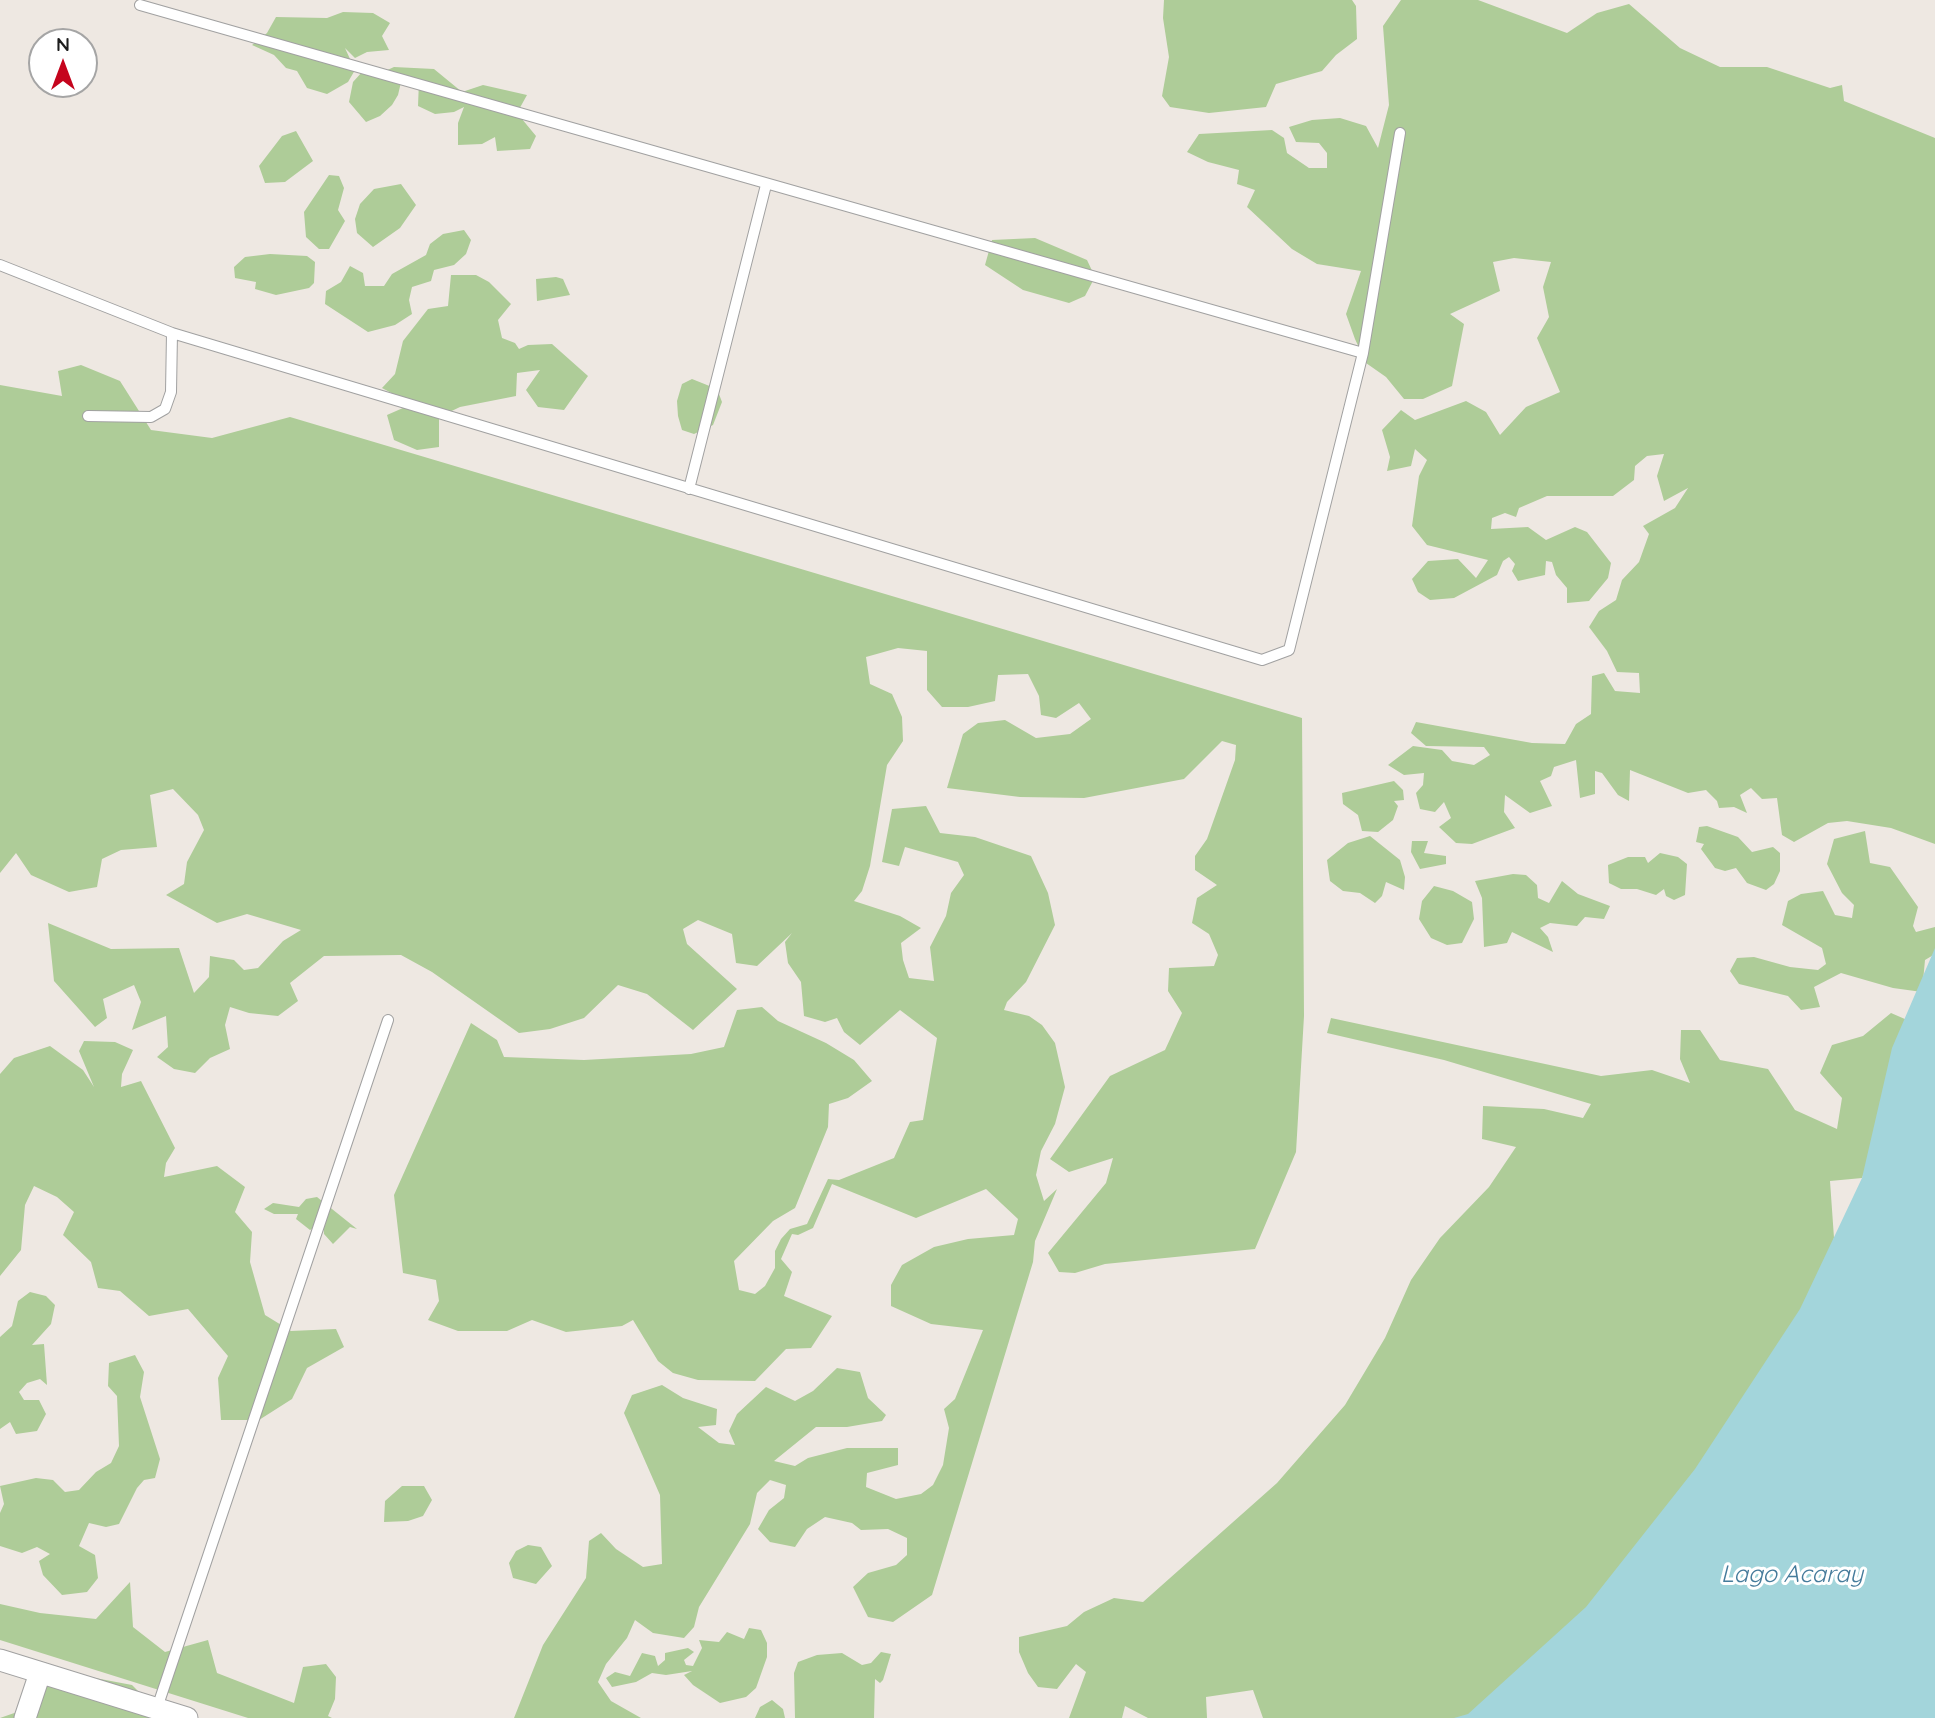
<!DOCTYPE html>
<html>
<head>
<meta charset="utf-8">
<style>
  body { margin:0 }
  #map { position:relative; width:1935px; height:1718px; overflow:hidden; background:#eee8e2; font-family:Quicksand,sans-serif }
  canvas { display:block }
  .north { position:absolute; left:28px; top:28px; width:70px; height:70px; box-sizing:border-box; background:#fff; border:2px solid #a5a5a5; border-radius:50%; rotate:0deg; font-size:19px; font-weight:700; line-height:28px; text-align:center; color:#1d1d1d }
  .north::after { content:''; display:block; margin:auto; width:24px; height:32px; background:#c5041d; clip-path:polygon(50% 0,100% 100%,50% 72%,0 100%) }
</style>
</head>
<body>
<div id="map">
<canvas width="1935" height="1718"></canvas>
<div class="north">N</div>
</div>
<script>
const context = document.querySelector('canvas').getContext('2d');
context.lineJoin = 'round';
function paint(path, color) {
  context.fillStyle = color;
  context.fill(path, 'evenodd');
}
function shape(rows) {
  const path = new Path2D();
  for (const r of rows) {
    path.moveTo(r[0], r[1]);
    for (let i = 2; i < r.length; i += 2) path.lineTo(r[i], r[i + 1]);
  }
  return path;
}
function stroke(path, color, width, dash) {
  context.strokeStyle = color;
  context.lineWidth = width;
  context.lineCap = dash ? 'butt' : 'round';
  context.setLineDash(dash || []);
  context.stroke(path);
}
function write(font, color, halo, rows, align = 'center') {
  context.font = font + ' Quicksand,sans-serif';
  context.lineWidth = 6;
  context.setLineDash([]);
  context.textBaseline = 'middle';
  context.strokeStyle = halo;
  context.fillStyle = color;
  for (const [text, x, y, turn = 0] of rows) {
    context.save();
    context.translate(x, y);
    context.rotate((+turn || 0) * Math.PI / 180);
    context.textAlign = isNaN(turn) ? turn : align;
    if (halo) context.strokeText(text, 0, 0);
    context.fillText(text, 0, 0);
    context.restore();
  }
}
const forest = shape([
  [1164,0,1352,0,1356,6,1357,39,1336,55,1322,71,1276,84,1266,107,1209,113,1170,107,1162,96,1169,57,1163,18],
  [1401,0,1478,0,1567,33,1597,13,1629,4,1680,48,1720,67,1767,67,1830,88,1842,85,1844,101,1935,138,1935,844,1891,828,1847,821,1828,823,1794,842,1782,835,1777,798,1762,799,1751,788,1740,795,1747,813,1734,807,1719,808,1717,801,1706,790,1688,793,1630,770,1629,801,1618,795,1602,773,1595,771,1595,794,1580,798,1576,760,1554,767,1551,776,1540,781,1552,806,1530,813,1505,795,1504,812,1515,828,1472,844,1456,843,1439,827,1451,818,1444,802,1435,812,1420,809,1416,793,1423,785,1424,773,1404,775,1388,765,1413,746,1442,750,1452,761,1474,765,1490,755,1484,747,1426,746,1411,733,1416,722,1532,743,1565,744,1576,724,1591,714,1592,676,1604,673,1615,691,1640,693,1639,673,1617,672,1607,651,1589,627,1599,611,1616,600,1622,580,1639,562,1649,534,1643,526,1675,508,1688,488,1664,501,1657,476,1664,454,1647,456,1635,466,1634,480,1613,496,1547,496,1519,508,1516,517,1505,513,1492,518,1491,529,1528,527,1546,540,1575,527,1587,532,1611,563,1608,578,1589,601,1567,603,1567,588,1556,575,1552,562,1546,561,1545,575,1518,581,1512,571,1515,564,1509,557,1503,561,1497,575,1454,598,1430,600,1418,592,1412,579,1428,561,1458,559,1476,578,1488,560,1427,545,1412,526,1419,476,1427,460,1415,449,1411,466,1387,471,1390,457,1382,430,1401,410,1415,420,1466,401,1486,412,1500,435,1526,407,1560,392,1537,338,1549,317,1543,287,1551,262,1514,258,1493,262,1500,291,1450,314,1464,324,1452,386,1423,399,1404,399,1386,377,1366,363,1355,339,1346,314,1361,271,1317,264,1292,249,1247,207,1255,190,1237,184,1239,170,1208,162,1187,152,1199,134,1272,130,1284,138,1287,153,1309,168,1327,168,1327,153,1319,143,1296,142,1289,127,1312,120,1340,118,1366,126,1378,148,1389,105,1383,26],
  [343,12,373,13,390,23,382,36,389,50,367,52,355,58,345,48,355,70,348,82,327,94,307,88,297,71,286,68,274,55,252,45,267,33,276,17,327,18],
  [394,67,434,69,462,92,483,85,527,95,517,113,536,136,530,149,497,151,495,137,482,144,458,145,458,123,464,107,454,112,435,114,418,106,419,81,402,78,398,95,392,105,380,116,366,122,349,102,353,82,362,72,383,72],
  [296,131,313,161,285,182,265,183,259,166,282,136],
  [329,175,339,176,344,188,338,210,345,221,329,249,319,249,306,237,304,212],
  [401,184,416,205,400,228,373,247,357,233,355,219,360,204,374,189],
  [464,230,471,240,466,254,454,265,434,270,431,281,412,287,409,300,412,314,395,325,368,332,325,304,326,291,341,282,350,266,363,273,365,286,384,286,392,274,426,255,430,244,443,234],
  [1035,238,1087,260,1095,277,1085,296,1069,303,1023,290,985,265,992,240],
  [270,254,307,256,315,262,314,283,309,288,276,295,255,289,256,282,235,278,234,267,245,257],
  [451,275,476,275,489,282,511,304,498,320,502,338,515,343,519,349,528,345,552,344,588,376,564,410,538,407,526,390,540,370,517,373,516,396,460,407,439,417,439,447,417,450,394,440,387,415,412,404,382,388,395,374,403,341,428,309,448,306],
  [556,277,563,279,570,295,537,301,536,279],
  [81,365,120,381,151,430,212,438,290,417,1302,718,1304,1016,1296,1152,1255,1249,1105,1264,1075,1273,1059,1272,1048,1253,1106,1183,1113,1158,1069,1172,1050,1159,1110,1076,1165,1050,1182,1013,1168,991,1169,968,1214,966,1218,955,1209,934,1192,923,1197,898,1217,885,1195,870,1195,856,1207,839,1235,760,1236,745,1222,741,1184,779,1084,798,1020,797,947,788,963,734,978,723,1005,720,1036,738,1070,734,1091,719,1079,703,1056,718,1041,715,1039,696,1028,674,998,675,995,701,968,707,942,707,927,690,927,651,898,648,866,657,870,684,892,694,902,717,903,741,887,765,870,866,862,891,854,901,900,916,921,928,901,943,903,960,909,978,934,981,930,947,946,916,951,893,964,875,958,862,905,847,899,866,882,862,892,809,926,806,940,833,975,837,1031,856,1048,893,1055,925,1026,982,1007,1002,1004,1010,1029,1016,1042,1025,1055,1043,1065,1087,1055,1124,1041,1151,1036,1175,1044,1201,1057,1189,1035,1241,1033,1262,932,1595,893,1622,868,1617,853,1587,868,1573,896,1565,907,1555,907,1538,888,1529,861,1530,852,1523,825,1517,807,1529,795,1547,770,1542,758,1529,769,1510,784,1498,786,1485,770,1480,757,1493,750,1524,699,1607,694,1627,684,1638,653,1633,635,1620,627,1638,606,1664,598,1682,611,1701,641,1718,514,1718,543,1645,586,1578,589,1541,601,1533,616,1549,643,1567,662,1564,660,1495,624,1413,632,1395,662,1385,683,1398,717,1409,716,1425,698,1427,719,1443,735,1445,729,1431,737,1414,766,1387,795,1401,813,1391,837,1368,860,1372,868,1398,886,1415,882,1421,847,1427,816,1427,774,1461,795,1466,808,1458,847,1448,898,1448,898,1465,867,1473,866,1487,896,1499,921,1494,933,1485,943,1465,949,1428,944,1409,955,1399,983,1330,931,1324,891,1306,891,1285,902,1265,934,1247,968,1239,1014,1235,1018,1219,986,1189,916,1218,832,1184,813,1228,798,1235,792,1234,781,1259,792,1272,784,1296,832,1316,811,1348,786,1349,755,1381,698,1380,673,1373,658,1361,633,1320,622,1326,566,1332,532,1320,507,1331,458,1331,428,1320,439,1301,436,1280,403,1273,394,1195,471,1023,497,1040,504,1057,584,1060,691,1054,724,1047,737,1010,762,1007,778,1021,826,1043,854,1060,872,1081,848,1098,829,1104,828,1127,795,1208,773,1221,734,1261,739,1290,755,1294,765,1286,775,1268,775,1251,781,1239,790,1229,807,1224,828,1179,839,1180,894,1158,910,1122,923,1120,937,1038,900,1010,860,1045,844,1032,837,1018,825,1022,804,1016,801,982,788,963,785,942,792,933,757,966,736,963,732,934,698,920,683,929,687,944,737,989,693,1030,647,994,618,985,584,1018,550,1029,519,1033,432,972,401,955,324,956,290,983,298,1001,278,1016,249,1013,230,1007,225,1025,230,1049,210,1058,195,1073,174,1069,157,1057,168,1047,166,1016,132,1030,141,1002,134,985,103,999,107,1018,95,1027,54,981,48,923,111,949,179,948,194,993,209,977,210,956,234,960,244,970,258,968,283,941,301,930,247,914,217,923,166,895,184,884,187,862,204,830,198,815,173,789,150,795,157,847,121,850,102,859,97,887,69,892,31,875,16,853,0,873,0,385,62,396,58,371],
  [692,379,717,389,722,402,713,425,694,434,682,430,678,416,677,401,682,384],
  [1394,781,1403,790,1404,800,1394,801,1398,806,1393,820,1378,832,1362,831,1358,815,1343,804,1342,793],
  [1707,826,1738,837,1752,852,1773,847,1780,853,1780,871,1774,884,1766,890,1747,883,1736,868,1725,871,1715,868,1701,849,1704,844,1696,842,1699,827],
  [1865,831,1870,863,1890,867,1918,907,1913,926,1916,932,1935,927,1935,954,1925,960,1922,992,1893,988,1841,973,1814,987,1820,1007,1801,1010,1788,996,1739,984,1730,971,1737,958,1754,957,1790,967,1818,970,1826,964,1822,948,1782,925,1788,901,1801,894,1823,891,1835,915,1852,918,1854,905,1842,893,1827,864,1834,839],
  [1370,836,1400,860,1405,877,1404,890,1386,882,1382,896,1375,903,1360,893,1343,891,1330,881,1327,860,1348,843],
  [1412,841,1428,841,1424,853,1446,856,1446,864,1420,869,1411,852],
  [1660,853,1678,857,1687,864,1685,895,1674,900,1666,896,1664,889,1656,895,1637,889,1621,889,1609,883,1608,865,1628,857,1645,857,1648,863],
  [1513,874,1526,875,1537,885,1538,898,1549,903,1562,881,1578,894,1610,906,1604,919,1585,917,1577,926,1550,923,1540,928,1548,937,1553,952,1512,932,1507,943,1484,947,1482,898,1475,881],
  [1434,886,1453,891,1472,902,1474,919,1462,943,1447,945,1431,938,1419,919,1422,901],
  [1891,1013,1921,1026,1862,1178,1830,1181,1834,1238,1817,1312,1768,1418,1482,1718,1263,1718,1253,1690,1206,1697,1207,1718,1148,1718,1125,1706,1122,1718,1069,1718,1086,1672,1076,1664,1057,1689,1038,1687,1028,1673,1019,1652,1019,1637,1067,1626,1084,1612,1114,1598,1143,1602,1277,1483,1345,1405,1385,1338,1411,1280,1440,1238,1489,1187,1516,1147,1482,1139,1483,1106,1544,1109,1583,1118,1591,1104,1444,1060,1327,1033,1331,1018,1601,1076,1652,1070,1690,1083,1680,1059,1681,1030,1700,1030,1720,1060,1768,1069,1795,1110,1837,1129,1842,1098,1820,1073,1832,1045,1863,1036],
  [84,1041,115,1042,133,1050,122,1074,121,1087,141,1081,175,1148,166,1163,164,1177,217,1166,245,1187,235,1212,252,1232,250,1262,265,1315,291,1331,336,1329,344,1347,307,1368,292,1399,259,1420,221,1420,218,1378,228,1356,188,1309,149,1316,120,1291,98,1288,91,1262,63,1235,74,1212,57,1197,34,1186,25,1205,21,1250,0,1276,0,1074,14,1058,50,1046,83,1070,94,1087,79,1051],
  [317,1197,357,1229,350,1227,333,1244,324,1234,323,1222,310,1230,296,1219,298,1214,274,1214,264,1209,273,1203,299,1207,306,1199],
  [30,1292,46,1296,55,1305,51,1324,32,1345,44,1344,47,1385,40,1379,27,1383,19,1392,24,1400,39,1400,46,1414,37,1431,16,1434,10,1422,0,1429,0,1337,12,1326,18,1301],
  [135,1355,144,1372,140,1397,160,1459,155,1478,144,1480,137,1488,119,1524,106,1527,89,1523,79,1546,95,1555,98,1578,87,1592,62,1595,43,1575,39,1561,50,1554,37,1547,22,1553,0,1546,0,1513,4,1504,0,1486,36,1478,53,1480,65,1492,79,1490,96,1472,111,1463,119,1446,117,1396,108,1386,109,1363],
  [402,1486,424,1486,432,1500,423,1516,408,1521,384,1522,385,1501],
  [528,1545,541,1547,552,1566,536,1584,513,1578,509,1563,516,1551],
  [130,1582,133,1627,165,1652,208,1640,217,1673,294,1703,303,1667,326,1664,336,1677,335,1699,328,1716,332,1718,248,1718,0,1640,0,1604,40,1613,96,1619],
  [749,1628,761,1630,767,1643,767,1657,756,1688,746,1697,720,1703,693,1685,684,1675,692,1671,666,1675,652,1673,636,1682,612,1687,606,1678,615,1672,630,1676,642,1653,655,1656,658,1666,665,1660,665,1653,688,1648,694,1652,684,1660,686,1665,693,1666,702,1648,699,1640,719,1642,727,1632,744,1639],
  [881,1652,891,1654,883,1680,880,1683,875,1679,874,1718,795,1718,794,1673,798,1662,817,1655,842,1653,862,1665,871,1663],
  [74,1674,132,1685,151,1704,150,1718,0,1718,20,1711,29,1679],
  [772,1700,783,1709,785,1718,755,1718,760,1707]
]);
const water = shape([
  [1935,948,1935,1718,1454,1718,1468,1714,1586,1607,1695,1469,1800,1309,1862,1178,1892,1048]
]);
const service = shape([
  [140,5,1363,353],
  [0,265,172,333,1262,660,1289,650,1363,353,1400,133],
  [88,416,151,417,165,409,171,392,172,333],
  [689,489,766,185],
  [157,1708,388,1020]
]);
const minor = shape([
  [0,1660,187,1718],
  [25,1718,40,1673]
]);
const waterNames = [
  ["Lago Acaray",1792,1575]
];
paint(forest, '#aecc98');
paint(water, '#a3d5db');
stroke(service, '#a1a1a1', 12);
stroke(minor, '#a1a1a1', 23);
stroke(service, '#fff', 10);
stroke(minor, '#fff', 21);
write('italic 24px', '#457b9b', '#fff', waterNames);
</script>
</body>
</html>
